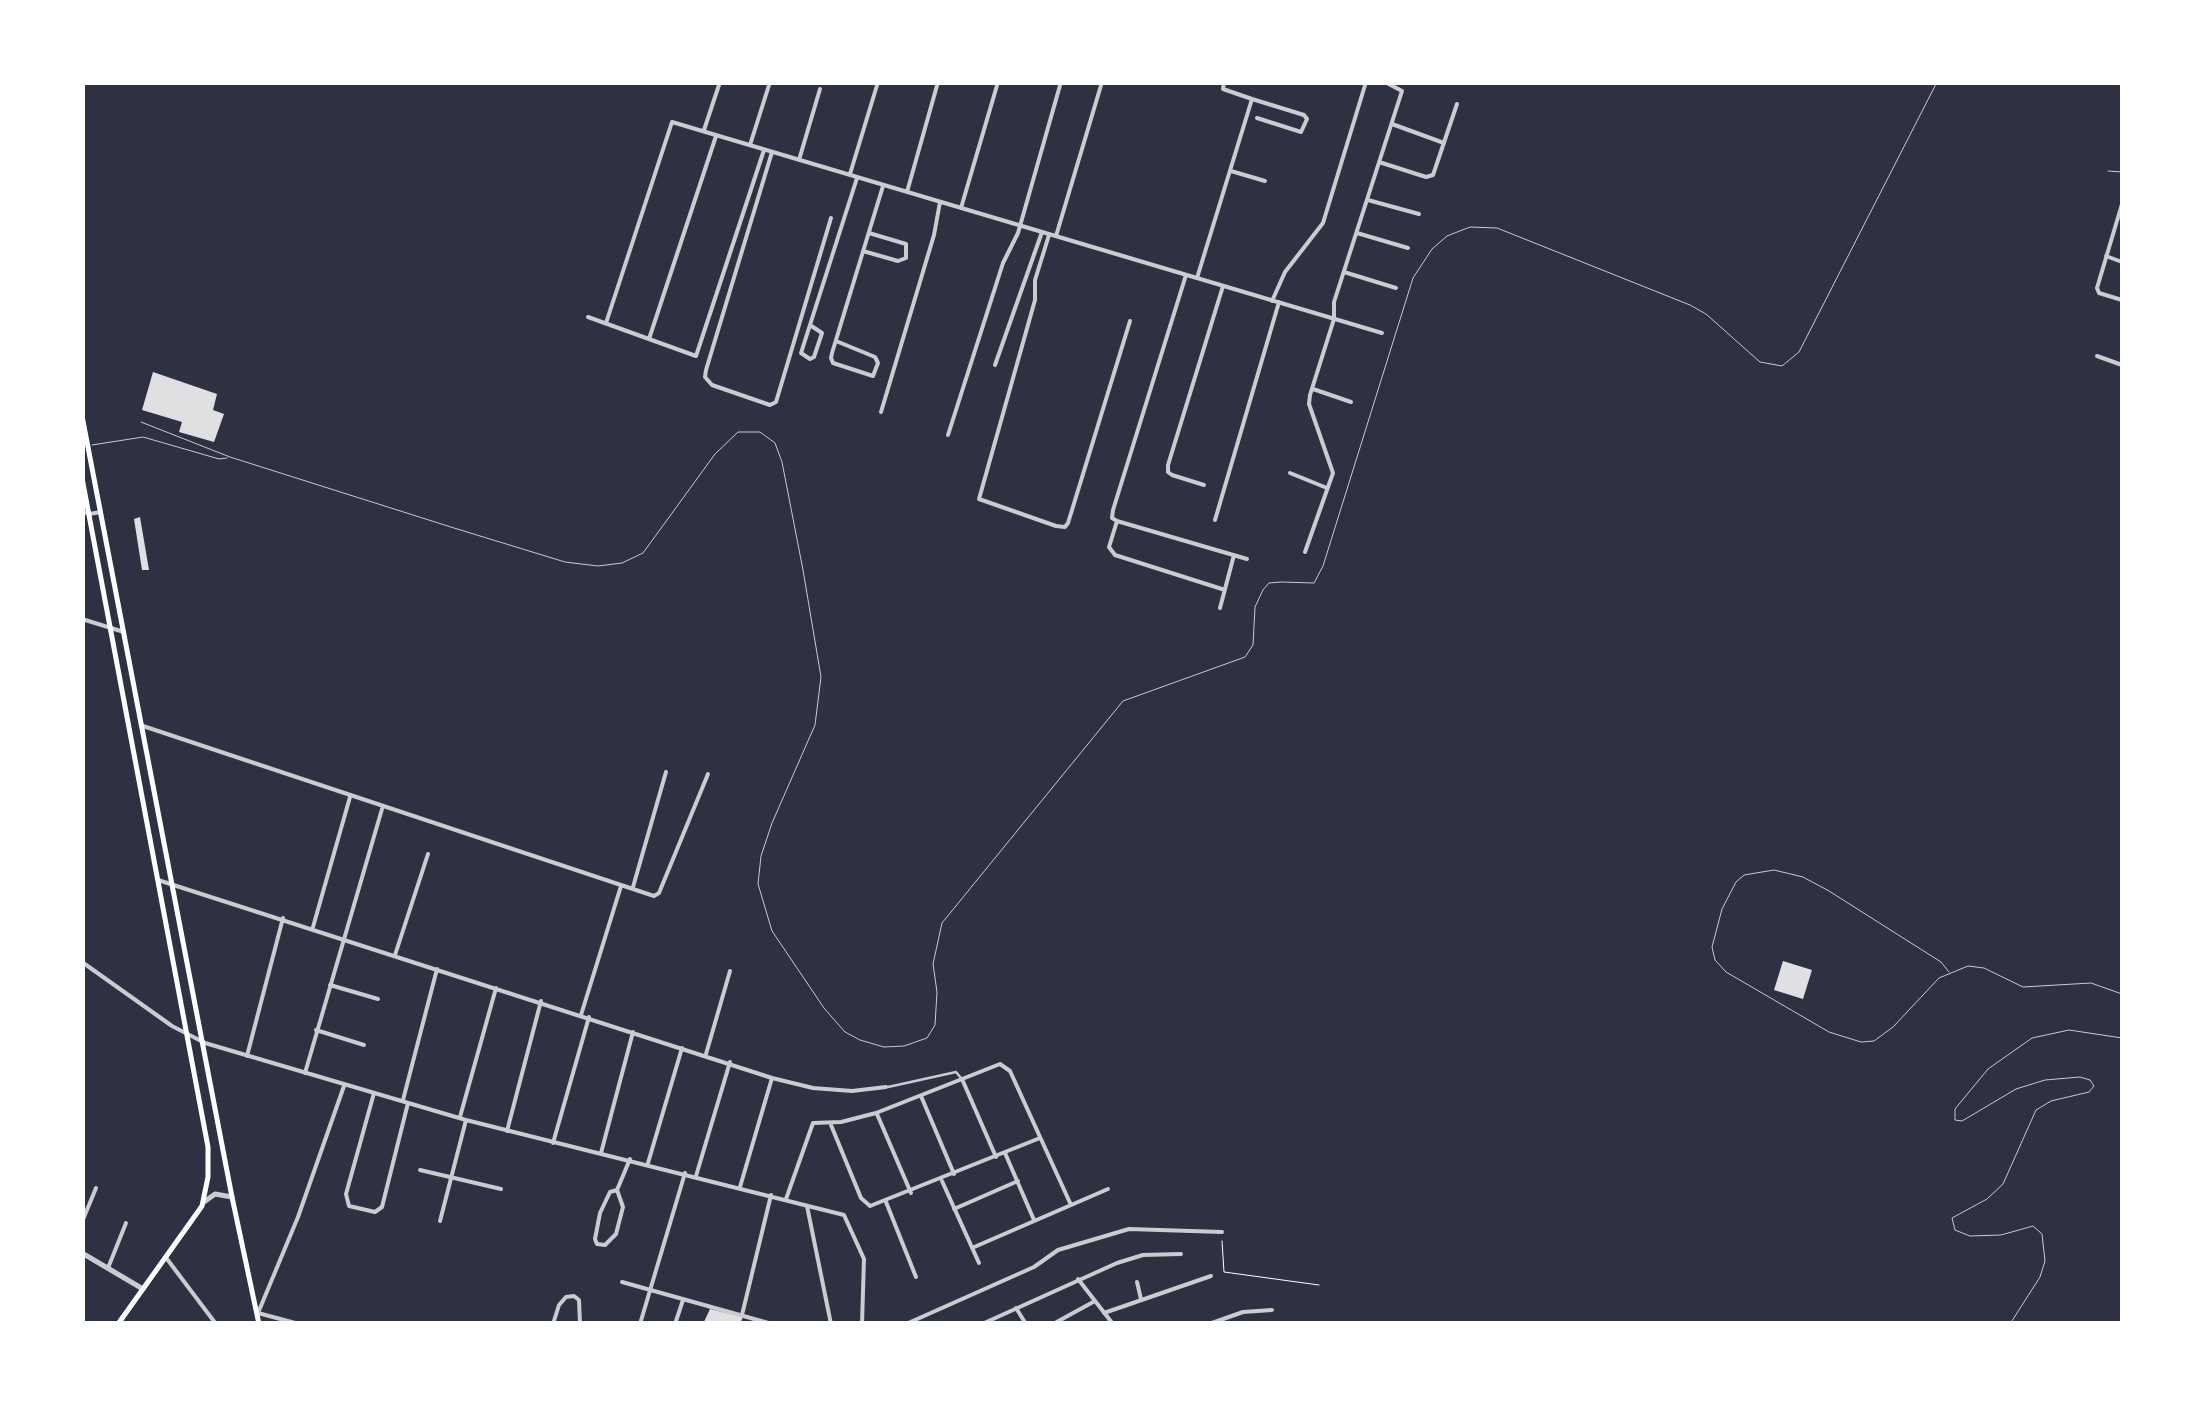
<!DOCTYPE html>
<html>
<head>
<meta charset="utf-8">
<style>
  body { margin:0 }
  #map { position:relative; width:2205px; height:1406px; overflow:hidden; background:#2d3142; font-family:Helvetica,sans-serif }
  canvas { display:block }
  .frame { position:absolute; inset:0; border:85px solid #fff; pointer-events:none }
</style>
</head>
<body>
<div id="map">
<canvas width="2205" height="1406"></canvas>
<div class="frame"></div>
</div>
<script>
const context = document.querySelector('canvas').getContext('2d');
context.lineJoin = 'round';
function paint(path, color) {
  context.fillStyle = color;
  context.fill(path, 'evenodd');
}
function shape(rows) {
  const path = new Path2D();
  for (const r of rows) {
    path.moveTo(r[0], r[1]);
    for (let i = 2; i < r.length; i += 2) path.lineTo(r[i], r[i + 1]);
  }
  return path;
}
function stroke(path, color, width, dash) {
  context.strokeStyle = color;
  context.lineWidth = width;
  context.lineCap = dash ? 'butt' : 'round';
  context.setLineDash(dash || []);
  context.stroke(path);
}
const building = shape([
  [153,372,217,394,213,410,224,414,214,442,179,432,182,422,142,410],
  [140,517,149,570,142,570,134,519],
  [1783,961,1812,970,1803,999,1774,990],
  [710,1309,743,1317,740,1324,703,1324]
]);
const path = shape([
  [1222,1241,1224,1272,1319,1285]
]);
const service = shape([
  [2108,171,2122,172],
  [141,422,230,457,454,528,565,562,598,566,622,563,643,553,715,454,738,432,760,432,775,443,782,462,803,570,821,677,815,725,772,823,761,856,758,884,772,931,824,1008,845,1032,860,1040,884,1047,904,1046,927,1038,935,1025,937,992,933,964,942,923,1123,701,1245,657,1253,645,1255,607,1263,590,1269,583,1281,582,1314,583,1323,566,1413,278,1432,249,1447,236,1470,227,1497,228,1690,305,1706,314,1760,362,1782,366,1799,352,1937,82],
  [92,445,143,437,219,459,227,458],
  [1949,972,1941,962,1829,891,1803,877,1774,870,1744,875,1736,882,1722,909,1712,947,1715,960,1726,972,1829,1032,1861,1042,1874,1041,1893,1027,1939,978,1968,966,1984,968,2023,987,2091,983,2122,994],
  [2010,1324,2040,1277,2045,1261,2042,1234,2033,1226,2001,1235,1970,1236,1955,1230,1952,1218,1987,1199,2003,1184,2036,1110,2051,1101,2089,1092,2094,1086,2090,1080,2080,1077,2045,1080,2016,1089,1962,1121,1955,1120,1955,1109,1988,1069,2032,1038,2069,1030,2122,1038]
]);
const pedestrian = shape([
  [888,1087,956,1072,961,1078]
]);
const minor = shape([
  [1252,99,1304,115,1307,119,1301,132,1257,118],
  [1392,124,1444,143],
  [704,130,720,82],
  [750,145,770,82],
  [772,152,706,370,705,377,712,385,770,405,776,402,831,218],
  [799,160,820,89],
  [1379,162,1426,177,1433,175,1457,104],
  [1231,171,1265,181],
  [850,174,878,82],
  [907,192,938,82],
  [1368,200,1419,214],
  [2122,204,2097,288,2099,293,2122,300],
  [961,208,998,82],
  [1357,233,1408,248],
  [1049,235,1035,280,1035,300,979,499,1056,526,1065,527,1068,523,1130,321],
  [1056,236,1102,82],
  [863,251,898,261,906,258,906,244,869,233],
  [2106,256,2122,262],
  [1344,272,1396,288],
  [1197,278,1252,99,1223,89,1224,82],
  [1272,301,1285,272,1323,223,1366,82],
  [588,317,696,356,764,150],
  [606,323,672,122,1382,333],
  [810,325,822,333,814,357,810,359,801,353,857,178],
  [649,339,716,136],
  [836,341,875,357,878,363,873,376,833,363,831,358,832,353,883,186],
  [2097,356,2122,365],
  [995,365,1042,232],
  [1313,389,1351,402],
  [881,412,934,235,940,202],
  [948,435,1003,263,1018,233,1061,82],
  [1290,473,1327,488],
  [1204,485,1172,475,1168,472,1168,465,1223,286],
  [82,511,89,514,101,512],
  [1215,520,1279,302],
  [1117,521,1112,518,1113,510,1186,275],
  [1117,521,1109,547,1115,555,1225,590],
  [1117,521,1247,559],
  [1305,552,1333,473,1309,404,1310,395,1334,319,1334,302,1402,91,1385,82],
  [1220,608,1234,555],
  [82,619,124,632],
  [143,726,654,896,659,893,708,774],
  [158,880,772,1078,813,1088,852,1091,886,1087],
  [633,887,666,772],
  [313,927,350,797],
  [395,955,428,854],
  [82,962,172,1026,205,1043,466,1120,844,1215,864,1259,862,1324],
  [330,985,378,999],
  [581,1015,621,886],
  [316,1030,364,1045],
  [706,1054,730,971],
  [247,1056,283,918],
  [305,1073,382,809],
  [962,1079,996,1157],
  [374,1093,346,1194,349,1206,375,1212,382,1207,408,1103],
  [921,1096,954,1174],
  [403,1100,437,969],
  [877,1114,911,1193],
  [460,1117,496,988],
  [831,1125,861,1198,870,1206,1040,1138],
  [507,1131,541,1001],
  [553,1143,589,1017],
  [601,1153,633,1032],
  [1005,1153,1034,1220],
  [648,1163,682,1048],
  [420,1170,501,1189],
  [696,1176,730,1062],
  [942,1181,979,1263],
  [740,1187,772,1078],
  [617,1190,623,1207,616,1234,605,1245,597,1244,595,1239,600,1213,610,1192,617,1190,630,1159],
  [786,1199,813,1123,841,1122,876,1113,1000,1064,1010,1071,1071,1205],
  [886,1202,916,1277],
  [807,1206,831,1324],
  [954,1209,1018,1181],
  [440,1221,466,1120],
  [82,1222,96,1188],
  [972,1248,1108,1189],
  [167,1259,216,1324],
  [108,1268,126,1223],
  [1078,1279,1113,1324],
  [622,1282,772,1324],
  [1137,1282,1141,1299],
  [1016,1308,1026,1324],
  [1104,1313,1211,1276],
  [742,1315,771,1195],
  [299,1324,258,1313,298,1217,344,1086],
  [553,1324,559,1305,566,1297,574,1296,579,1300,580,1324],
  [640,1324,685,1173],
  [675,1324,683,1300],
  [906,1324,1034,1267,1058,1250,1129,1229,1222,1232],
  [982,1324,1117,1263,1143,1255,1181,1254],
  [1053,1324,1095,1301],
  [1209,1324,1243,1312,1272,1310]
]);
const tertiary = shape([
  [204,1202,215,1194,232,1197],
  [82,1253,143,1289]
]);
const secondary = shape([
  [82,416,232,1197,259,1324],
  [82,478,208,1147,208,1177,202,1206,118,1324]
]);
paint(building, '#e0e0e3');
stroke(path, '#fff', 1);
stroke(service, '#caccd0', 1);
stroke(pedestrian, '#caccd0', 2.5);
stroke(minor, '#caccd0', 4);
stroke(tertiary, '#caccd0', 5);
stroke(secondary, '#fff', 5);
</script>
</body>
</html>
